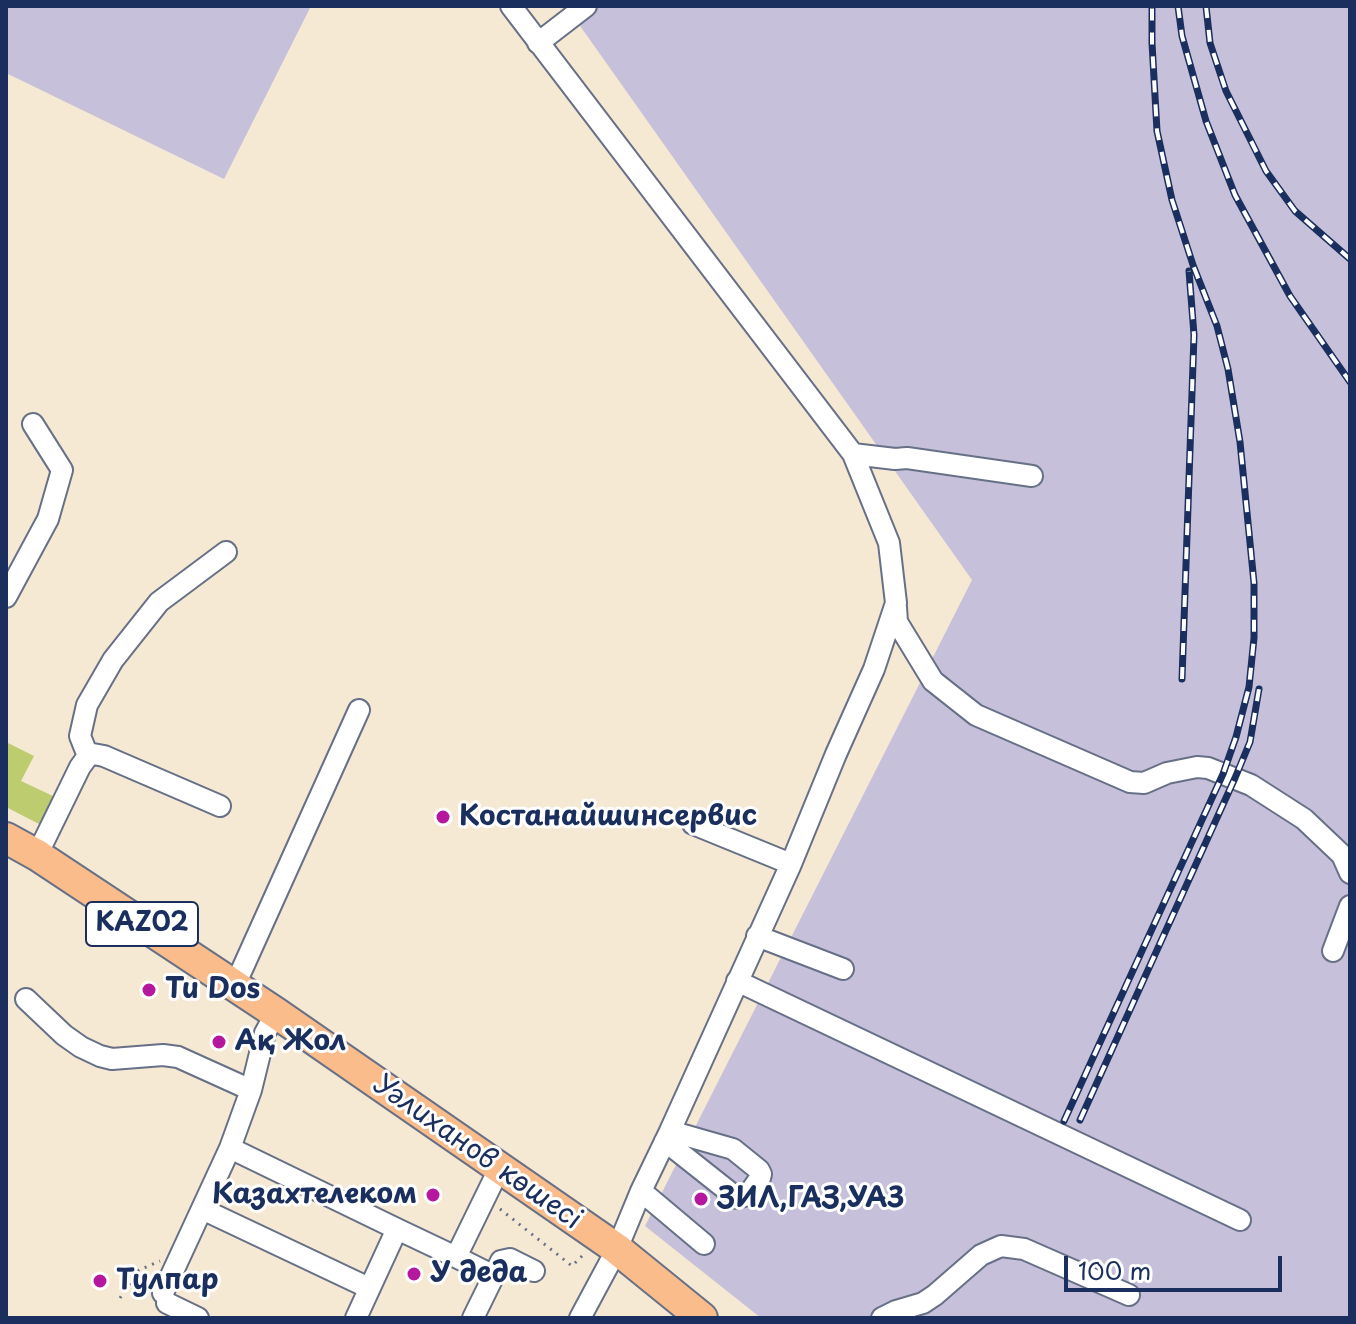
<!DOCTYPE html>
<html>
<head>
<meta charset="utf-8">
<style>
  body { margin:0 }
  #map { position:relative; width:1356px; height:1324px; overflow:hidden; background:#f5e9d3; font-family:"Playpen Sans",sans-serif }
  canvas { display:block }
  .frame { position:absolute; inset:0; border:8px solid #1b2f5e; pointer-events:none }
  .scale { position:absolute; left:1064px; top:1256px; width:218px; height:36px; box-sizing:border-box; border:4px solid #1b2f5e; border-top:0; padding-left:10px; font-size:24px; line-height:28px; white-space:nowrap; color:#1b2f5e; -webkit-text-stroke:6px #fff; paint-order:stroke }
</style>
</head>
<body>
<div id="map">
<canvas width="1356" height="1324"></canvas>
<div class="frame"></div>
<div class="scale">100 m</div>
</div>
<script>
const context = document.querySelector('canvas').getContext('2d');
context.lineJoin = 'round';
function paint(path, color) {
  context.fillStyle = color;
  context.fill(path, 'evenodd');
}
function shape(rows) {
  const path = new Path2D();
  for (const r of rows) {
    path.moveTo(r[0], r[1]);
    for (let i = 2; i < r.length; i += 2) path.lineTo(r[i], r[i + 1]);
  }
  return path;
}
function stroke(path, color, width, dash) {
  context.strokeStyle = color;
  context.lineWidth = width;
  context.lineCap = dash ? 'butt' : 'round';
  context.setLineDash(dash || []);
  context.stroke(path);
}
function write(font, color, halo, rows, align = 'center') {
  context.font = font + ' "Playpen Sans",sans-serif';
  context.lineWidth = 6;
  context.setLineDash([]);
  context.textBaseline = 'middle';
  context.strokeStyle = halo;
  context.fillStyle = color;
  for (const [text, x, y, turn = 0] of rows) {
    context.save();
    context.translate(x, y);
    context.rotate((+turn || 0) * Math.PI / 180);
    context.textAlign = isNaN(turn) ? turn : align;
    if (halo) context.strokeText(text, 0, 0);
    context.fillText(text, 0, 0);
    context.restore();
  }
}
const industrial = shape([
  [6,6,311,6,224,179,6,73],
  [566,6,1350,6,1350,1318,761,1318,645,1226,972,580]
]);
const green = shape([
  [6,742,34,756,21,781,55,797,41,825,6,807]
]);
const path = shape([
  [500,1209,572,1266,584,1254],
  [120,1298,139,1270,160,1261]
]);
const minor = shape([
  [511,6,853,454,889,543,896,603,874,669,836,754,791,864,670,1131,641,1191,617,1249,580,1318],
  [538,43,586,6],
  [853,454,895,459,907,458,1032,476],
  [6,597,48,519,62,470,33,424],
  [896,607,897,622,933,681,976,715,1130,782,1144,783,1167,773,1197,767,1208,768,1251,785,1304,819,1342,855,1350,873],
  [88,756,80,736,87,705,113,660,159,602,226,552],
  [693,824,791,864],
  [37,855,80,767,88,756,93,754,104,756,220,806],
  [757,936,843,969],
  [1333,951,1350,906],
  [737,981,1240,1220],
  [235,985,359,710],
  [26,999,64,1035,81,1047,100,1056,112,1059,163,1055,178,1057,251,1090],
  [665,1141,737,1198,748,1195,760,1178,761,1174,759,1170,733,1149,670,1131],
  [230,1148,397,1229],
  [641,1191,704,1244],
  [202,1209,369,1288],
  [456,1257,492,1275],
  [163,1293,230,1148,251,1090,265,1033,276,1013],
  [167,1303,198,1318],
  [356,1318,397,1229,456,1257,499,1169],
  [473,1318,501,1261,510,1259,534,1271],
  [882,1318,896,1311,923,1303,935,1295,981,1255,1001,1246,1024,1249,1129,1295]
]);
const highway = shape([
  [6,838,37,855,276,1013,617,1249,702,1318]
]);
const rail = shape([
  [1178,6,1182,36,1206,121,1235,195,1290,296,1350,382],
  [1206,6,1210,43,1226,91,1266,171,1295,211,1350,259],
  [1182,679,1194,335,1189,271],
  [1080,1120,1235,778,1250,742,1259,689],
  [1064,1121,1223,774,1236,737,1249,687,1254,638,1254,583,1240,442,1228,369,1217,326,1193,265,1172,200,1157,131,1152,43,1152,6]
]);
const markers = [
  [443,817,8,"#b5179e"],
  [149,990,8,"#b5179e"],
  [219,1042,8,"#b5179e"],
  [433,1195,8,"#b5179e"],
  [701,1199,8,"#b5179e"],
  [414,1274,8,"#b5179e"],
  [100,1281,8,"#b5179e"]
];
const shields = [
  [142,924,112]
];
const shieldNames = [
  ["KАZ02",142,924]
];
const poiNames = [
  ["Костанайшинсервис",459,817],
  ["Tu Dos",165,990],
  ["Ақ Жол",235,1042],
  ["Казахтелеком",417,1195,"right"],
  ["ЗИЛ,ГАЗ,УАЗ",717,1199],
  ["У деда",430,1274],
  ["Тулпар",116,1281]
];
const streetNames = [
  ["Уәлиханов көшесі",477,1153,35]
];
paint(industrial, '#c6c0da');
paint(green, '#bccc6e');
stroke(minor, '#677087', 24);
stroke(highway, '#677087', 34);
stroke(path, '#677087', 3, [2, 6]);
stroke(minor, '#fff', 20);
stroke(highway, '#fabc8b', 30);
stroke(rail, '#1b2f5e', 7);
stroke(rail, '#fff', 4, [12]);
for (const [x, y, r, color] of markers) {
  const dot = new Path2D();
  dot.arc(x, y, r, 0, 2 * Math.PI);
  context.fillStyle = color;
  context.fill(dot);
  stroke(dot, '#fff', 3);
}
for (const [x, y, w] of shields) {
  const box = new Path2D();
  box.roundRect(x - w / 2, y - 22, w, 44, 6);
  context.fillStyle = '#fff';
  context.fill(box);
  stroke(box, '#1b2f5e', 2);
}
write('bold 26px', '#1b2f5e', null, shieldNames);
write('bold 28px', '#1b2f5e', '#fff', poiNames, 'left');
write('28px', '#1b2f5e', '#fff', streetNames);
</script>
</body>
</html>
